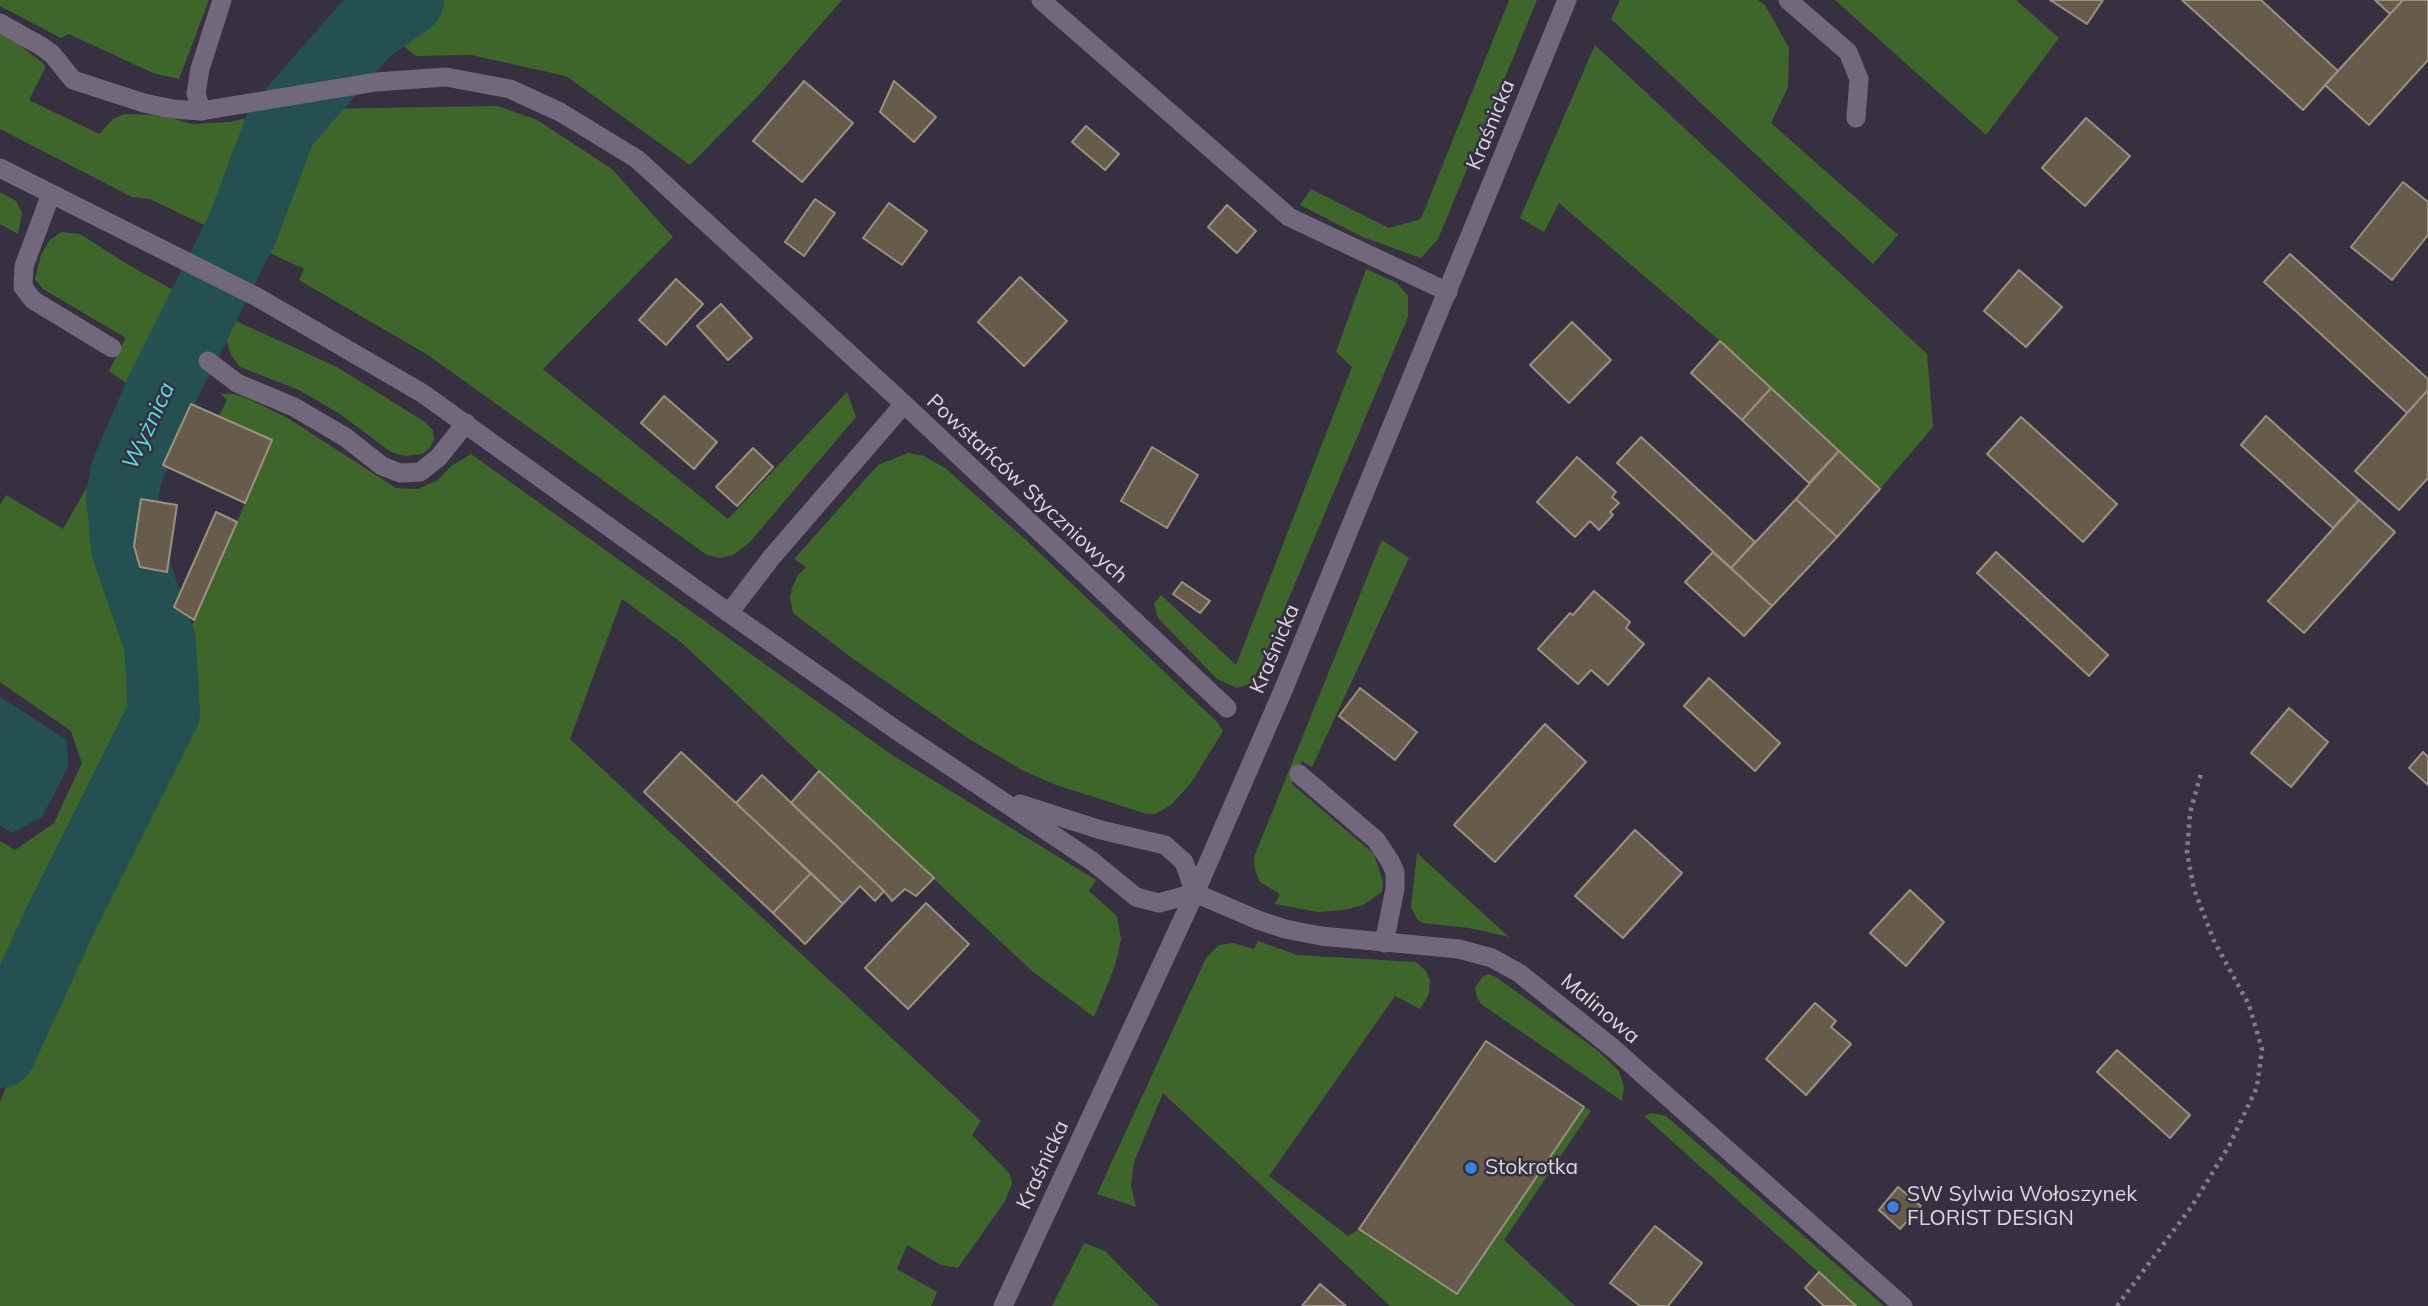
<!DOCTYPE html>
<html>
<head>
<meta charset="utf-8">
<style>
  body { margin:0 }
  canvas { display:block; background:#363040 }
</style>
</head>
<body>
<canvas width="2428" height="1306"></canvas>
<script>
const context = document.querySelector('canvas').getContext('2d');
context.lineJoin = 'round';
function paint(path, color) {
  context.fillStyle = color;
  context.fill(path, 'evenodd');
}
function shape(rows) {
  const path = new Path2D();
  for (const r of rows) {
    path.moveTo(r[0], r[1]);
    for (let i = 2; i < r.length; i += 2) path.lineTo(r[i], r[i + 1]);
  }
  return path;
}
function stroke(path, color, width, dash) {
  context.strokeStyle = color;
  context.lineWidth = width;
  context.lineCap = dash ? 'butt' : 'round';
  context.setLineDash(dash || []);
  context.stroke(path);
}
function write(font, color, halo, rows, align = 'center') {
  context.font = font + ' Mulish,sans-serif';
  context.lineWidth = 5;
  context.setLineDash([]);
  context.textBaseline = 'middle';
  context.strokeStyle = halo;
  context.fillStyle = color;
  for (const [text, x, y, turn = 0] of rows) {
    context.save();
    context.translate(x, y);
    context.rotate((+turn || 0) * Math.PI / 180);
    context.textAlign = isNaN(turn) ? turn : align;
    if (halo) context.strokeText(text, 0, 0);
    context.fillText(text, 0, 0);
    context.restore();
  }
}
const green = shape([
  [0,0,209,0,179,79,153,73,69,34,61,38,0,6],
  [426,0,842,0,759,95,690,165,566,76,471,55,416,56,383,29],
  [1509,0,1537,0,1438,239,1421,258,1365,238,1300,205,1311,189,1389,228,1421,219],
  [1620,0,1758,0,1765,5,1789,48,1788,87,1771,123,1898,235,1873,264,1611,19],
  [1835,0,2016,0,2059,38,1986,135],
  [0,34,19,44,46,66,29,100,99,134,113,119,124,114,159,115,192,124,230,122,275,112,253,135,219,232,150,199,132,197,0,129],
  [1595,45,1927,354,1933,427,1880,489,1720,341,1559,203,1544,232,1520,218],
  [498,106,537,120,612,169,673,237,543,369,728,519,847,392,856,417,749,543,733,555,720,558,707,555,428,355,299,280,304,269,270,253,266,257,244,246,291,138,316,109],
  [0,192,16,201,22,213,18,234,0,224],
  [61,232,80,234,127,264,191,300,140,393,109,371,126,338,43,289,35,279,41,255,50,240],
  [1366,269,1397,283,1408,296,1408,317,1260,666,1250,684,1237,688,1217,679,1158,618,1154,604,1161,595,1236,665,1352,367,1336,352],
  [227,317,337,367,425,422,433,430,434,439,430,448,422,454,405,456,391,452,340,414,299,390,240,367,231,355,225,336],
  [221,394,234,394,247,398,289,419,396,488,418,489,438,480,451,466,471,454,892,755,1096,880,1089,891,1117,916,1121,939,1115,966,1094,1017,1032,971,682,643,622,599,570,739,981,1121,972,1135,1010,1174,1012,1184,1005,1201,958,1268,941,1265,907,1245,897,1269,937,1292,931,1306,0,1306,0,1102,185,642,272,441,219,416,227,400],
  [119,431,107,481,111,548,146,658,146,711,62,863,0,994,0,841,15,850,54,823,82,763,71,731,0,682,0,505,6,495,63,529],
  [908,453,924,456,945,468,1026,540,1217,722,1223,731,1191,783,1171,805,1155,814,1147,814,1056,785,1022,770,966,737,852,658,793,613,790,597,792,588,798,575,806,567,794,559,878,465],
  [1382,540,1409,558,1312,767,1302,761,1292,784,1374,854,1383,882,1382,892,1363,905,1343,910,1318,912,1275,904,1280,894,1260,882,1255,870,1254,857],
  [1417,853,1509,937,1469,928,1423,923,1417,919,1411,907],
  [1258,941,1297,955,1416,962,1426,971,1430,981,1429,994,1420,1009,1395,996,1269,1176,1348,1236,1359,1229,1456,1294,1584,1107,1591,1111,1504,1240,1575,1306,1390,1306,1163,1093,1134,1162,1131,1186,1136,1207,1097,1194,1206,958,1219,945,1233,943,1254,949],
  [1489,974,1496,977,1597,1050,1619,1071,1624,1087,1622,1101,1481,1004,1477,997,1475,988,1483,976],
  [1651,1113,1666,1116,1884,1306,1856,1306,1644,1116],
  [1084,1243,1105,1251,1159,1306,1052,1306]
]);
const water = shape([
  [0,697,67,740,68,767,42,817,12,833,0,825]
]);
const river = shape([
  [0,1052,59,923,164,713,160,643,127,548,122,497,126,474,161,392,242,230,281,126,366,29,408,0]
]);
const building = shape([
  [2050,0,2103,0,2087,24,2050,0],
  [2182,0,2261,0,2338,71,2303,110,2182,0],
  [2375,0,2403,0,2390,14,2375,0],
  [2403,0,2428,0,2428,60,2369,125,2325,85,2403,0],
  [804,81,853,123,802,182,753,141,804,81],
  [894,81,936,117,914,142,880,112,894,81],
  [2086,118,2130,156,2085,206,2042,168,2086,118],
  [1086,126,1119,154,1105,170,1072,142,1086,126],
  [2403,182,2428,202,2428,235,2392,280,2351,247,2403,182],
  [815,199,835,213,804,256,785,242,815,199],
  [889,203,927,231,902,265,863,238,889,203],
  [1227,205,1256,231,1237,253,1208,227,1227,205],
  [2290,254,2428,379,2428,390,2407,413,2264,282,2290,254],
  [2019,270,2062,307,2026,347,1984,311,2019,270],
  [1020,277,1067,321,1024,366,978,322,1020,277],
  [676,279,703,304,666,345,639,320,676,279],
  [721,304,752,338,728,360,697,326,721,304],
  [1572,322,1611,360,1569,403,1530,365,1572,322],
  [1720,341,1771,388,1742,420,1691,373,1720,341],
  [1771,388,1839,451,1809,483,1742,420,1771,388],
  [2428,390,2428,478,2399,510,2355,471,2428,390],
  [664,396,717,442,694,469,641,423,664,396],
  [191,404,272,440,245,503,163,465,191,404],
  [2266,416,2359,500,2333,528,2241,445,2266,416],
  [2021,417,2117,504,2083,542,1987,454,2021,417],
  [1641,437,1755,542,1731,568,1617,463,1641,437],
  [1152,447,1198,475,1167,528,1121,501,1152,447],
  [753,448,773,467,737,506,716,487,753,448],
  [1839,451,1880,489,1837,537,1796,499,1839,451],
  [1577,457,1616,492,1612,497,1619,503,1610,512,1613,515,1599,530,1590,521,1575,537,1537,502,1577,457],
  [141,499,177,505,167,572,140,567,134,546,141,499],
  [1796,499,1837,537,1772,606,1731,568,1796,499],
  [2359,500,2395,532,2304,633,2268,601,2359,500],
  [216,512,237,522,194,620,174,607,216,512],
  [1713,552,1772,606,1744,636,1685,582,1713,552],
  [1996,552,2108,655,2089,676,1977,573,1996,552],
  [1182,582,1210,601,1200,613,1173,594,1182,582],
  [1594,591,1630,622,1626,628,1644,644,1608,685,1591,670,1578,684,1538,649,1570,613,1573,615,1594,591],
  [1709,678,1780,743,1755,771,1684,706,1709,678],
  [1360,688,1417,732,1395,760,1339,716,1360,688],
  [2289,708,2328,742,2291,787,2251,753,2289,708],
  [1545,724,1586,762,1495,862,1454,825,1545,724],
  [681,752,811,873,773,913,644,792,681,752],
  [2423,752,2428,757,2428,785,2409,768,2423,752],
  [819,771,934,878,916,896,905,889,892,901,884,891,791,803,819,771],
  [762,775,884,891,875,901,860,886,843,904,736,803,762,775],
  [1635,830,1682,873,1623,938,1575,896,1635,830],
  [811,873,843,904,805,944,773,913,811,873],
  [1910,890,1944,922,1906,966,1870,933,1910,890],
  [926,903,969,944,908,1009,865,968,926,903],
  [1815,1003,1836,1021,1831,1027,1851,1044,1806,1095,1766,1059,1815,1003],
  [1486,1041,1584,1107,1457,1294,1359,1229,1486,1041],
  [2117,1050,2190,1115,2170,1138,2097,1072,2117,1050],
  [1898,1187,1921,1206,1900,1229,1879,1210,1898,1187],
  [1655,1226,1702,1263,1668,1306,1640,1306,1610,1283,1655,1226],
  [1819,1272,1856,1306,1824,1306,1805,1288,1819,1272],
  [1320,1284,1346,1306,1302,1306,1320,1284]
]);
const path = shape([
  [2117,1306,2192,1206,2229,1146,2257,1087,2262,1049,2249,1005,2214,941,2194,889,2187,853,2190,813,2202,770]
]);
const service = shape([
  [1041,0,1289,217,1448,292],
  [1788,0,1848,52,1859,79,1856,118],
  [0,23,41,46,52,54,73,80,144,103,173,109,201,111,196,93,200,69,222,0],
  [51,194,24,266,23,287,33,300,112,348],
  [208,361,237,383,294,407,345,437,382,466,400,473,420,472,438,458,466,423],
  [1299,774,1376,840,1390,861,1395,872,1395,889,1384,943]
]);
const minor = shape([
  [201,111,376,82,446,77,510,89,560,112,637,159,904,404,1227,708],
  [729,613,771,558,904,404],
  [1195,893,1258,920,1285,929,1321,936,1459,949,1492,958,1519,973,1614,1049,1903,1306]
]);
const tertiary = shape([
  [0,168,257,297,422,393,729,613,899,732,1092,861,1136,897,1159,903,1195,893],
  [1020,804,1101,830,1165,845,1184,862,1195,893],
  [1003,1306,1195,893,1284,688,1567,0]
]);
const markers = [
  [1471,1168,7,"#3f7fe0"],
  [1893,1207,7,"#3f7fe0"]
];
const streetNames = [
  ["Kraśnicka",1491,125,-68],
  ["Powstańców Styczniowych",1027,489,43],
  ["Kraśnicka",1275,649,-67],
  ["Malinowa",1600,1009,40],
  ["Kraśnicka",1043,1165,-65]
];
const poiNames = [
  ["Stokrotka",1485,1168],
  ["SW Sylwia Wołoszynek",1907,1195],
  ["FLORIST DESIGN",1907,1219]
];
const waterNames = [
  ["Wyżnica",149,426,-65]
];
paint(green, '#3e662b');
paint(water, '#255051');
stroke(river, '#255051', 72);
paint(building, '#675c4c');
stroke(building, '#9c907e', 2);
stroke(path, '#817c89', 4.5, [3.5, 5]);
stroke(service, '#71697b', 19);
stroke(minor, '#71697b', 19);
stroke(tertiary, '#71697b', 19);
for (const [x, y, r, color] of markers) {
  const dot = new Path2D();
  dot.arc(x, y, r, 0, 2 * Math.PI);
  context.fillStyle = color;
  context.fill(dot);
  stroke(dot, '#363040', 2.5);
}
write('21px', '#dbd7e1', '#363040', streetNames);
write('21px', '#dbd7e1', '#363040', poiNames, 'left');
write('italic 23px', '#52e0e5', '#363040', waterNames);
</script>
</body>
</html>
